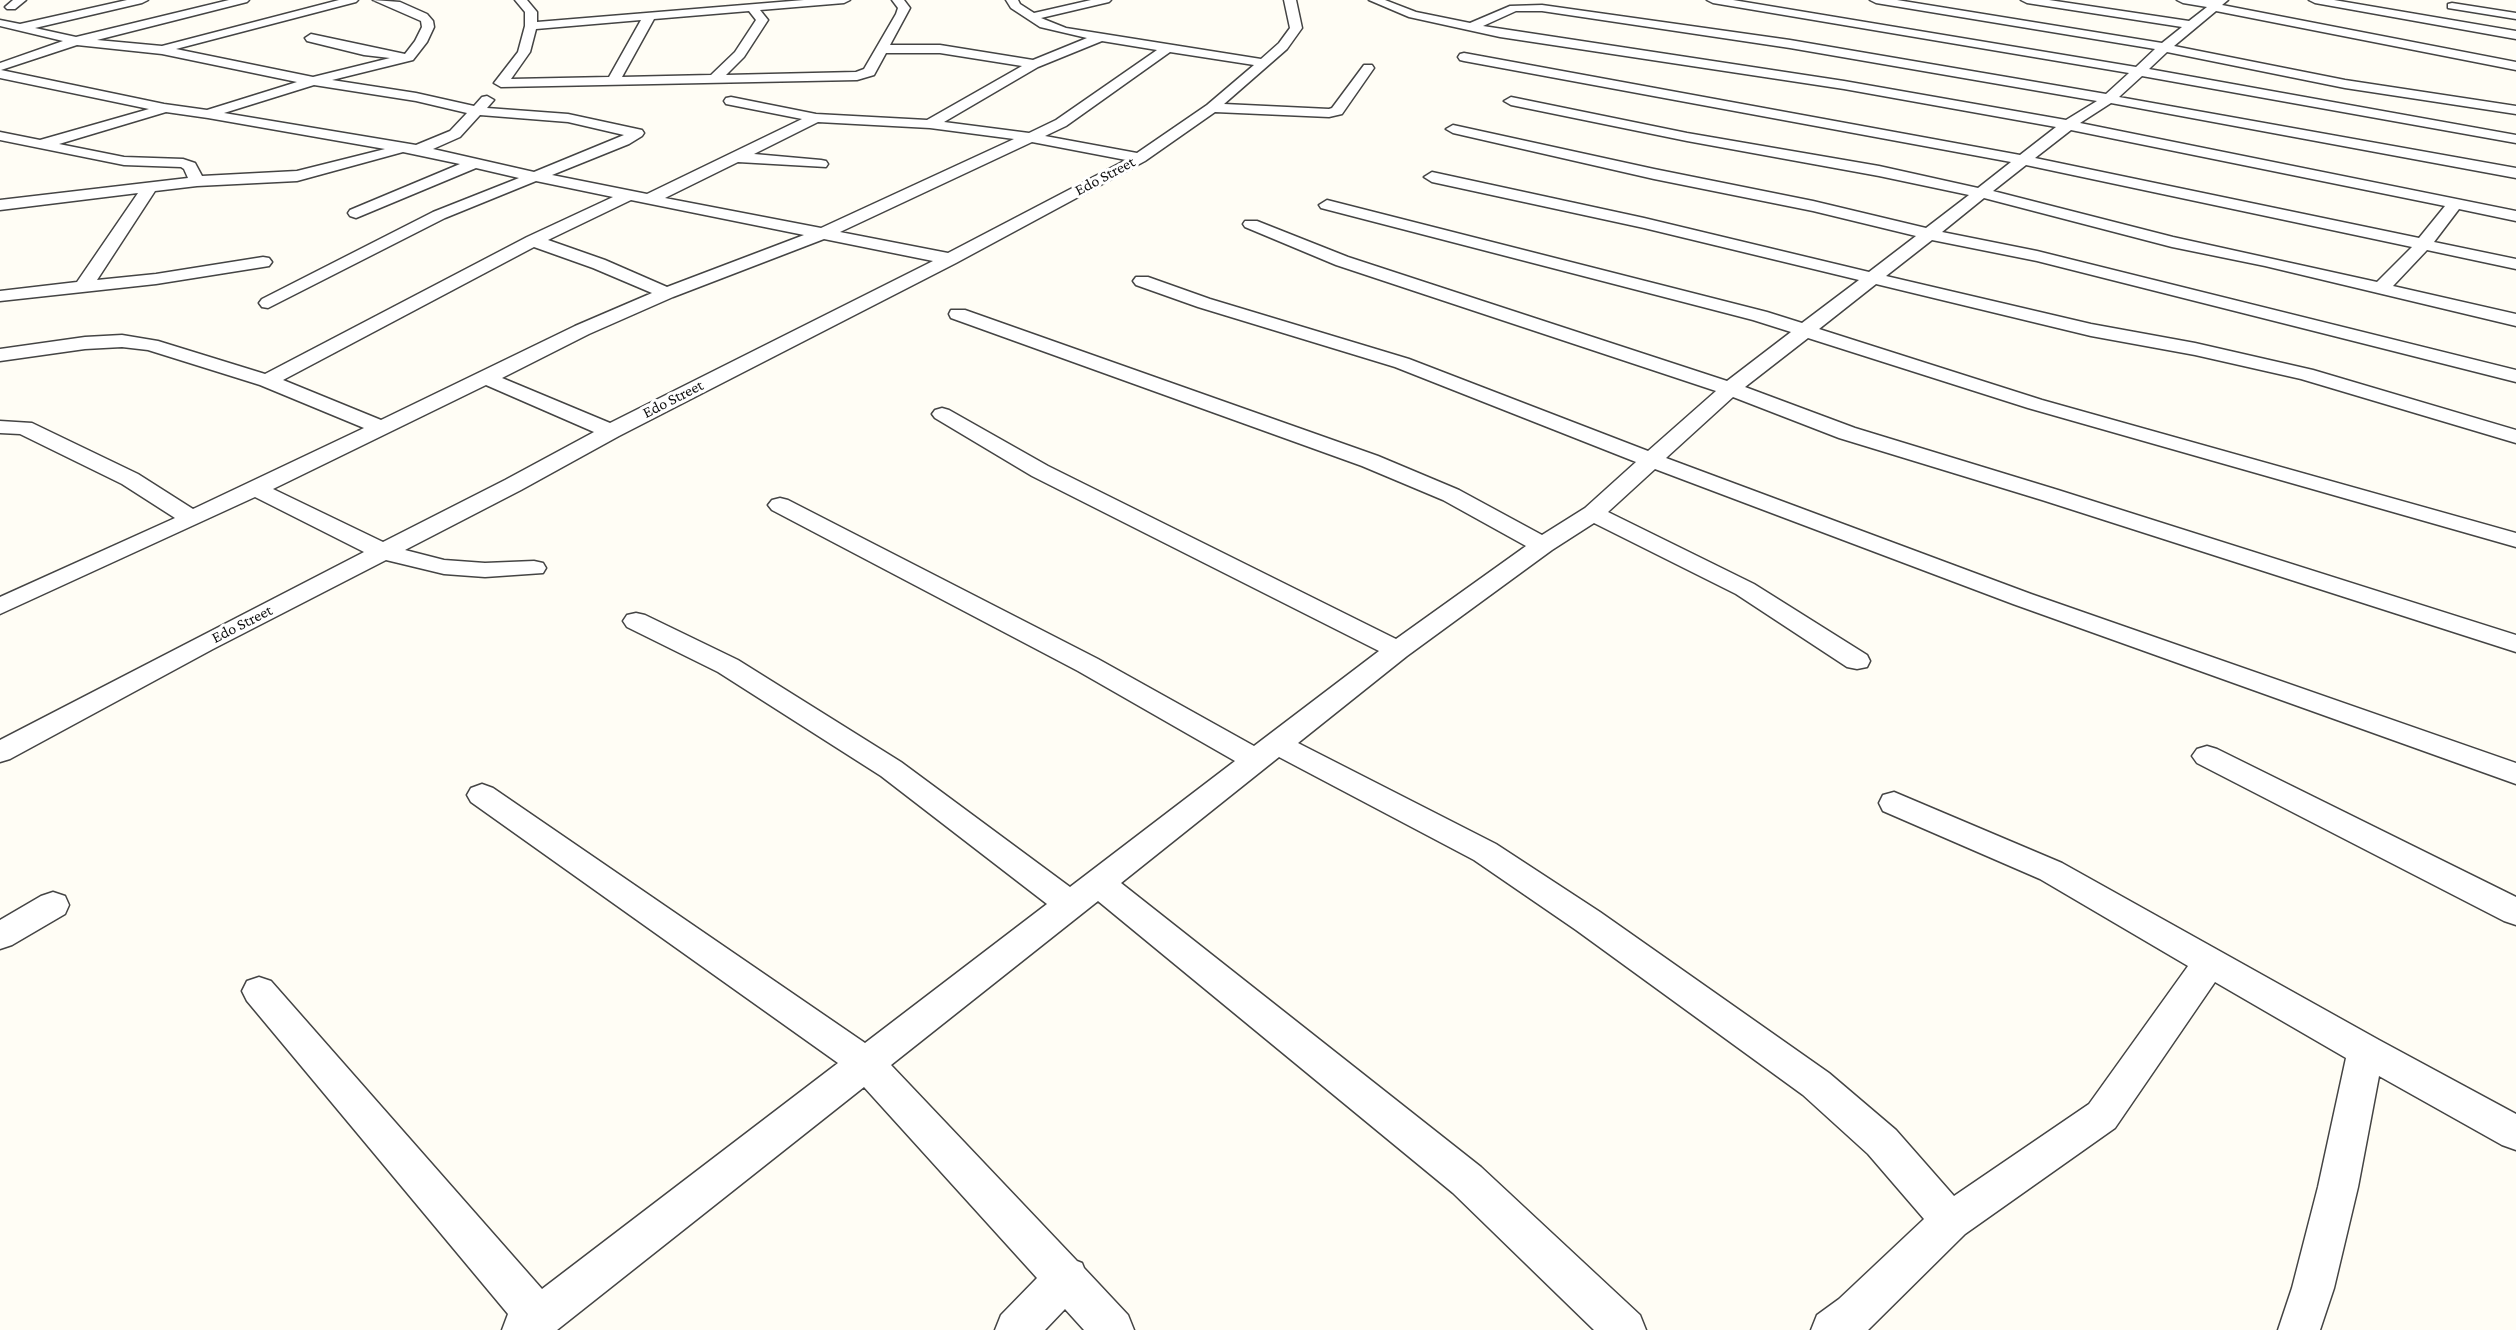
<!DOCTYPE html>
<html>
<head>
<meta charset="utf-8">
<style>
  body { margin:0 }
  canvas { display:block; background:#fffdf5 }
</style>
</head>
<body>
<canvas width="2516" height="1330"></canvas>
<script>
const context = document.querySelector('canvas').getContext('2d');
context.lineJoin = 'round';
function shape(rows) {
  const path = new Path2D();
  for (const r of rows) {
    path.moveTo(r[0], r[1]);
    for (let i = 2; i < r.length; i += 2) path.lineTo(r[i], r[i + 1]);
  }
  return path;
}
function stroke(path, color, width, dash) {
  context.strokeStyle = color;
  context.lineWidth = width;
  context.lineCap = dash ? 'butt' : 'round';
  context.setLineDash(dash || []);
  context.stroke(path);
}
function paint(path, color) {
  context.fillStyle = color;
  context.fill(path, 'evenodd');
}
function write(font, color, halo, rows, align = 'center') {
  context.font = font + ' "Crimson Pro",serif';
  context.lineWidth = 6;
  context.setLineDash([]);
  context.textBaseline = 'middle';
  context.strokeStyle = halo;
  context.fillStyle = color;
  for (const [text, x, y, turn = 0] of rows) {
    context.save();
    context.translate(x, y);
    context.rotate((+turn || 0) * Math.PI / 180);
    context.textAlign = isNaN(turn) ? turn : align;
    if (halo) context.strokeText(text, 0, 0);
    context.fillText(text, 0, 0);
    context.restore();
  }
}
const street = shape([
  [13,0,26,0,15,9,7,9,5,7,13,0],
  [127,0,148,0,142,3,35,28,76,37,229,0,249,0,247,2,97,40,162,46,339,0,358,0,356,2,176,49,313,77,390,58,364,55,307,41,305,38,311,34,405,54,415,41,422,27,421,21,373,0,400,2,427,14,433,21,434,27,427,42,413,60,332,80,416,93,474,106,482,97,487,96,494,100,487,108,568,114,642,130,644,133,642,136,629,144,552,175,647,194,802,119,726,104,724,101,726,98,731,97,816,114,927,120,1022,66,940,53,886,53,874,75,857,80,501,87,494,83,518,52,525,26,525,12,515,0,527,0,537,12,537,22,804,0,850,0,844,3,760,10,768,20,744,57,726,75,856,72,864,69,896,14,898,8,892,0,904,0,910,8,890,45,940,45,1033,60,1087,38,1040,27,1011,8,1006,0,1018,0,1020,4,1034,13,1091,0,1111,0,1109,2,1041,18,1066,28,1261,59,1279,43,1290,28,1284,0,1296,0,1302,28,1287,49,1224,104,1329,109,1332,108,1364,65,1372,65,1374,68,1342,114,1329,117,1215,112,1145,161,956,263,619,436,521,490,405,550,444,560,485,563,534,561,543,563,546,568,543,573,485,577,444,574,386,560,213,649,10,759,0,762,0,740,364,552,255,497,0,614,0,597,175,518,122,484,20,434,0,433,0,421,32,423,138,474,193,509,364,428,260,385,148,350,122,347,85,349,0,361,0,349,85,337,122,335,158,341,265,374,527,237,613,197,536,181,445,218,268,308,262,307,259,303,262,299,433,212,519,178,476,168,356,218,350,216,348,213,350,210,460,164,403,152,297,181,197,186,155,191,97,280,156,274,263,257,269,258,272,262,269,266,263,267,156,284,0,301,0,291,77,282,138,193,0,210,0,200,188,178,184,169,181,167,124,165,0,140,0,132,40,140,149,109,0,78,0,63,63,41,0,26,0,20,20,24,127,0],
  [749,11,756,20,735,52,711,75,622,77,654,19,749,11],
  [641,20,609,77,511,79,530,52,536,29,641,20],
  [1102,41,1157,50,1056,120,1029,133,944,122,1038,67,1102,41],
  [77,45,162,54,297,82,207,110,164,104,1,70,77,45],
  [1170,52,1254,65,1207,105,1137,153,1045,136,1066,126,1170,52],
  [314,85,416,101,467,113,450,131,416,145,224,113,314,85],
  [166,112,208,118,385,149,297,171,202,176,195,163,183,159,124,157,59,144,166,112],
  [480,115,568,122,624,135,534,172,433,149,460,137,480,115],
  [818,122,930,128,1014,139,821,228,665,198,738,162,826,167,828,164,826,161,821,160,754,154,818,122],
  [1032,142,1126,160,948,253,840,232,1032,142],
  [631,200,804,235,667,287,605,260,548,240,631,200],
  [824,239,933,261,610,423,502,378,589,334,673,297,824,239],
  [534,247,593,268,652,293,575,326,381,420,283,380,534,247],
  [486,385,594,432,505,480,383,542,273,489,486,385],
  [1369,0,1385,0,1416,12,1470,23,1510,6,1542,5,1790,40,2106,94,2129,73,1713,3,1707,0,1733,0,2136,67,2155,49,1876,3,1870,0,1897,0,2162,43,2182,27,2027,3,2021,0,2049,0,2189,21,2207,7,2183,3,2177,0,2228,0,2222,5,2516,62,2516,70,2216,11,2174,46,2345,80,2516,106,2516,114,2345,88,2167,52,2149,69,2516,135,2516,143,2142,76,2119,97,2516,168,2516,178,2111,103,2080,123,2516,211,2516,221,2459,209,2434,242,2516,259,2516,269,2427,250,2393,286,2516,314,2516,326,2265,266,2172,247,1984,198,1942,232,2037,251,2516,370,2516,382,2037,261,1932,240,1886,276,2091,324,2195,343,2313,370,2516,430,2516,443,2301,379,2195,355,2091,336,1876,284,1819,329,2042,400,2516,533,2516,547,2028,408,1808,338,1745,387,1855,428,2058,490,2516,635,2516,652,2042,500,1839,438,1733,397,1666,458,2031,594,2516,763,2516,784,2013,604,1655,469,1608,512,1754,584,1867,655,1870,661,1867,667,1857,669,1847,667,1736,594,1594,523,1552,550,1407,656,1298,743,1496,844,1600,912,1829,1073,1896,1130,1954,1196,2089,1104,2188,966,2040,879,1883,811,1879,803,1883,795,1894,792,2062,863,2379,1040,2516,1114,2516,1150,2502,1145,2379,1076,2358,1187,2334,1288,2320,1330,2278,1330,2292,1288,2318,1187,2346,1058,2215,982,2115,1128,1965,1234,1868,1330,1811,1330,1817,1315,1839,1299,1924,1219,1868,1154,1803,1095,1576,930,1474,860,1279,757,1121,883,1481,1167,1640,1315,1646,1330,1594,1330,1453,1193,1098,901,891,1065,1077,1261,1082,1263,1084,1268,1128,1315,1134,1330,1084,1330,1065,1309,1045,1330,995,1330,1001,1315,1037,1278,864,1087,557,1330,502,1330,508,1314,247,1001,242,991,247,981,259,977,271,981,542,1289,838,1063,471,802,467,795,471,788,482,784,493,788,865,1043,1047,904,881,776,718,672,627,627,623,621,627,615,636,613,645,615,738,660,901,762,1070,887,1235,761,1078,671,772,510,768,505,772,500,780,498,788,500,1098,659,1254,746,1379,651,1032,476,935,418,932,414,935,410,942,408,949,410,1048,466,1396,639,1526,546,1443,500,1362,466,951,318,949,314,951,310,965,310,1378,456,1459,490,1542,535,1585,508,1636,462,1395,367,1198,307,1136,285,1133,281,1136,277,1148,277,1210,299,1409,359,1648,451,1716,391,1336,265,1245,227,1243,224,1245,221,1257,221,1348,257,1727,381,1791,332,1753,320,1321,208,1319,205,1327,200,1767,312,1802,323,1859,280,1644,228,1432,182,1424,177,1432,172,1644,218,1869,272,1916,236,1813,211,1654,179,1453,133,1446,129,1453,125,1654,169,1813,201,1926,228,1969,195,1879,176,1687,141,1511,105,1504,101,1511,97,1687,133,1879,166,1978,188,2011,162,1464,61,1460,60,1458,57,1460,54,1464,53,2020,155,2056,127,1844,89,1500,37,1409,17,1369,0],
  [1516,11,1542,11,1790,48,2097,101,2066,120,1844,81,1483,26,1516,11],
  [2071,130,2445,206,2419,238,2035,158,2071,130],
  [2026,165,2412,247,2377,282,2173,237,1993,191,2026,165],
  [2309,0,2334,0,2516,31,2516,39,2315,3,2309,0],
  [2452,3,2516,13,2516,19,2448,8,2448,4,2452,3],
  [2207,746,2217,749,2516,897,2516,925,2504,921,2197,763,2192,756,2197,749,2207,746],
  [53,892,65,896,69,905,65,914,12,945,0,949,0,920,41,896,53,892]
]);
const farStreetnames = [
  ["Edo Street",1105,176,-28],
  ["Edo Street",673,399,-27],
  ["Edo Street",242,624,-27]
];
stroke(street, '#444', 3);
paint(street, '#fff');
write('16px', '#111', '#fff', farStreetnames);
</script>
</body>
</html>
